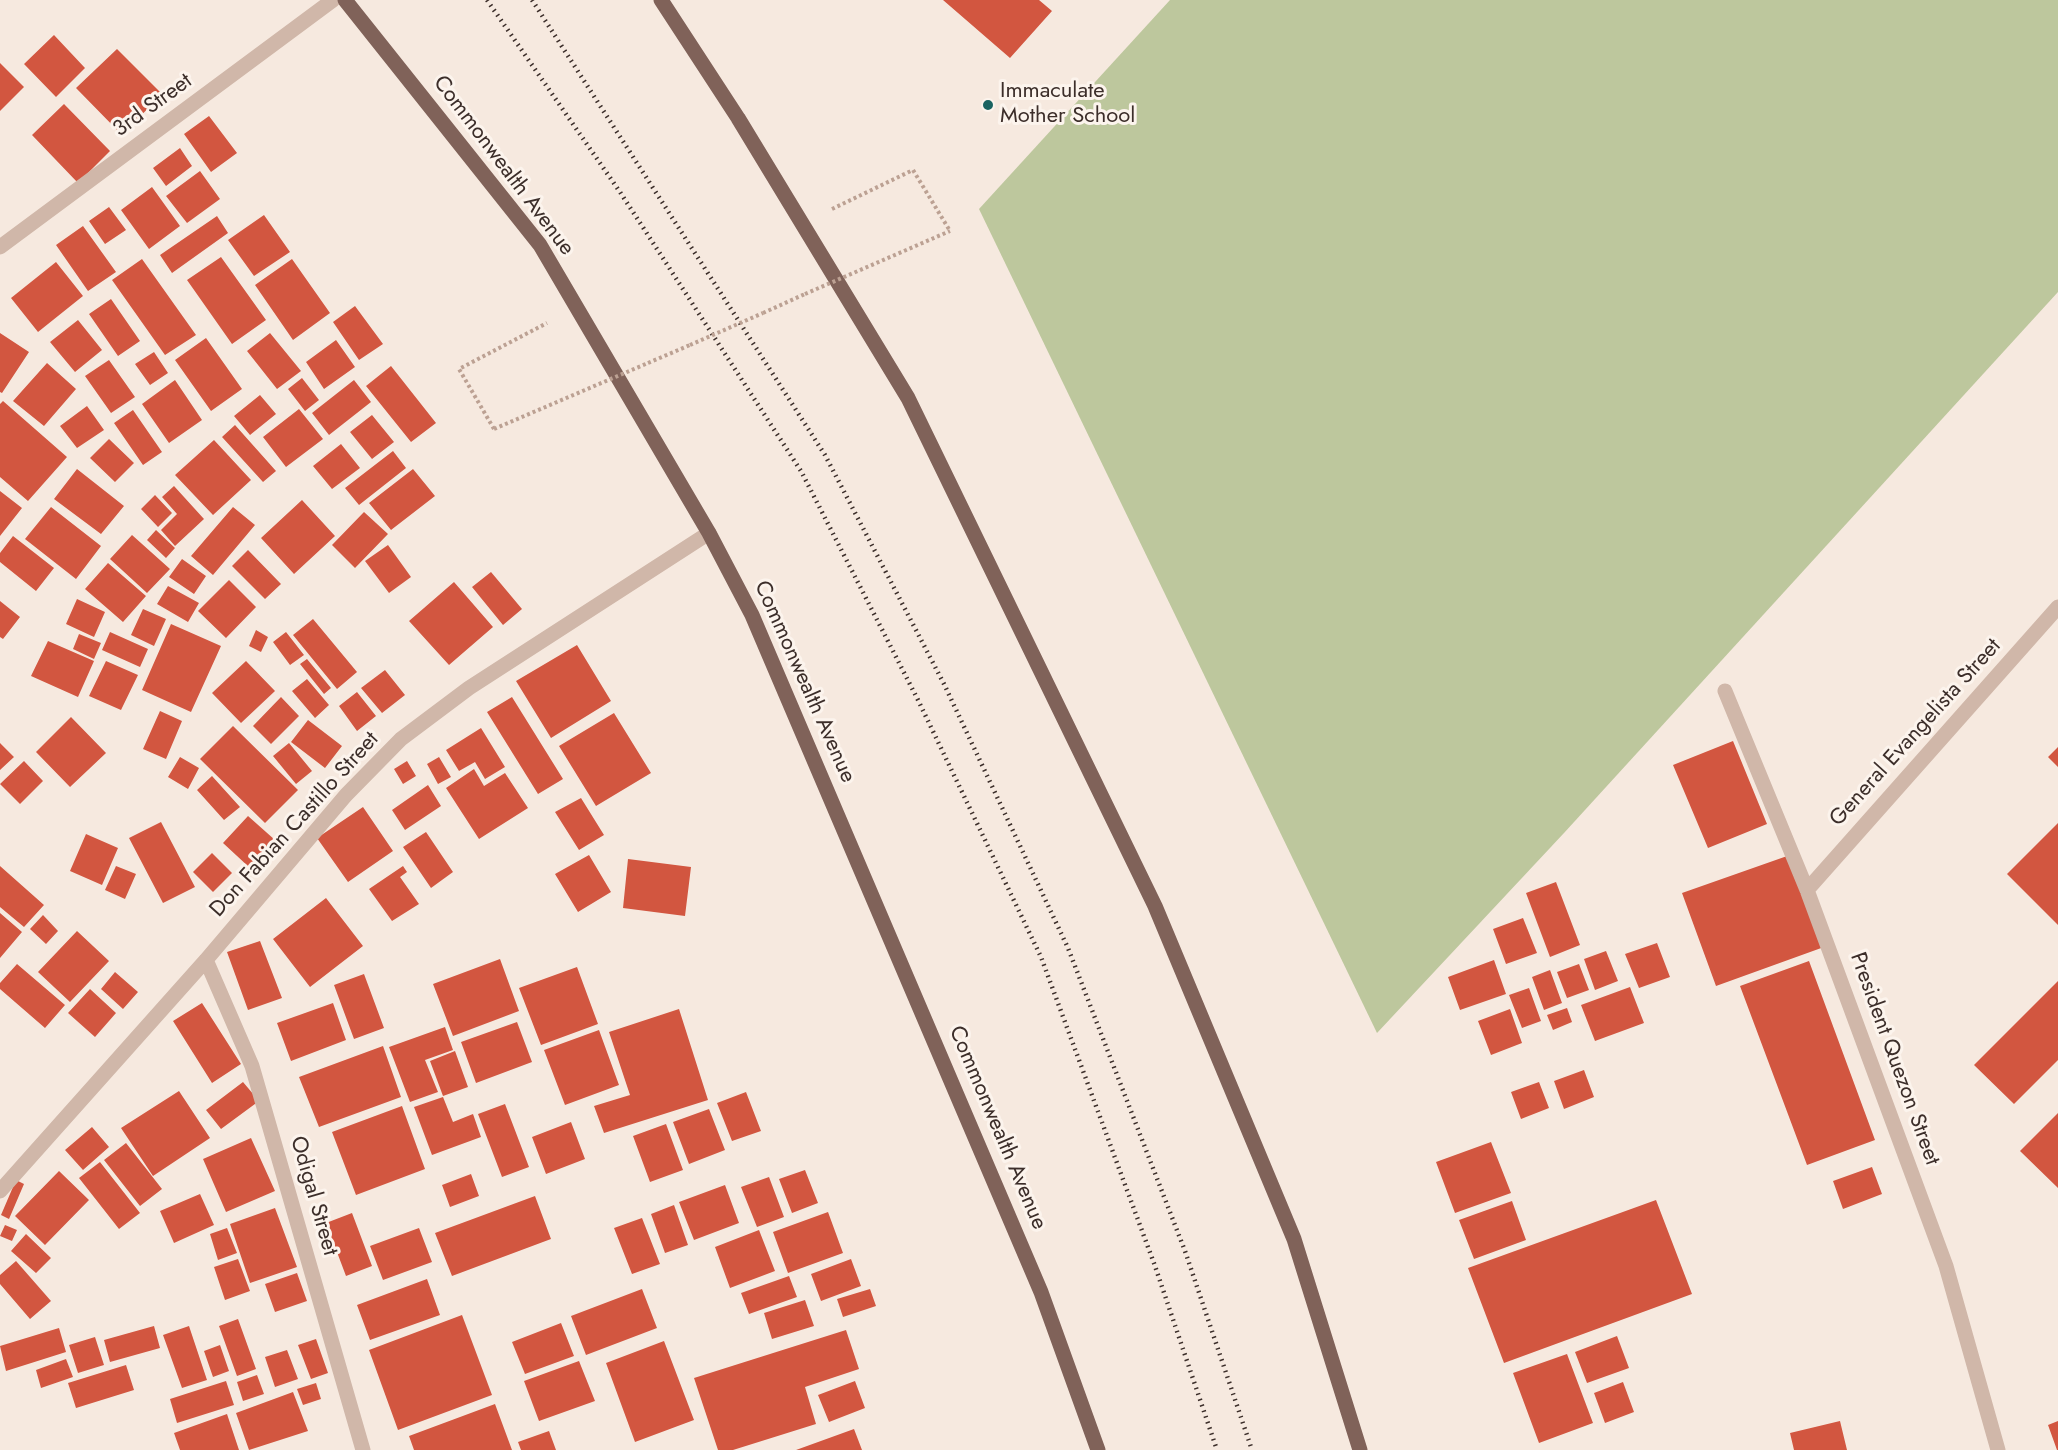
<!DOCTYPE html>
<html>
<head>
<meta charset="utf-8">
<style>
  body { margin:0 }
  canvas { display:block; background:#f6e9df }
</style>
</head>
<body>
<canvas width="2058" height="1450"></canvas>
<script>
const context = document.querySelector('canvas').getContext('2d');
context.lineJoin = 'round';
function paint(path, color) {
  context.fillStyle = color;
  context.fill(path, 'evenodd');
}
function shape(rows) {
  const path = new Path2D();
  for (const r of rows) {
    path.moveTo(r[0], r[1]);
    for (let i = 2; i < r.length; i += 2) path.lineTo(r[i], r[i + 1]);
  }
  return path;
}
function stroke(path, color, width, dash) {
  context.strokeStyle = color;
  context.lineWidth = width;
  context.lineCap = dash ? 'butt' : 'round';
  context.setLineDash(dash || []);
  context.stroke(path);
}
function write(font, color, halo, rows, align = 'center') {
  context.font = font + ' Jost,sans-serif';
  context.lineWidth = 6;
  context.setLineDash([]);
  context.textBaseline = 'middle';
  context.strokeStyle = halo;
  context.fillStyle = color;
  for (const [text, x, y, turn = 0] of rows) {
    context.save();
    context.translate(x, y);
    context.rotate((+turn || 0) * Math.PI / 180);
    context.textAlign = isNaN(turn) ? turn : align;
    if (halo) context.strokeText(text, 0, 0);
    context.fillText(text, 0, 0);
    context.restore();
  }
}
const green = shape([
  [1170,0,2058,0,2058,292,1564,833,1377,1033,979,209]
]);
const building = shape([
  [943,0,1039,0,1052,11,1010,58],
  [54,35,85,68,56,97,24,64],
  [117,49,162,94,122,135,76,88],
  [0,63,24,87,0,111],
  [64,104,110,151,78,183,32,135],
  [209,116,237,153,211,172,184,134],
  [180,148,192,166,166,186,153,168],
  [200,171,220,199,187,223,166,196],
  [152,187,180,226,149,249,121,210],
  [109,207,126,230,105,244,89,221],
  [264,215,290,252,254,276,228,240],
  [217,216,228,233,172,273,160,255],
  [83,226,116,272,88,291,56,245],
  [221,257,266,320,232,344,187,280],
  [142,259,196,335,165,355,112,280],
  [292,259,330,313,293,340,255,285],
  [56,262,83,296,38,332,11,298],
  [111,299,140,341,118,356,89,314],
  [355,306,383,344,359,360,333,322],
  [78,320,102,350,75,372,50,342],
  [0,333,29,352,2,393,0,392],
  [270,333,301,371,277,389,247,351],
  [206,338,242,389,211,411,175,360],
  [336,340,355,367,324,389,306,362],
  [154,352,168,373,150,385,135,364],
  [109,360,135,397,111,413,85,376],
  [47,363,76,389,44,426,13,401],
  [391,366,436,423,411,442,366,386],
  [302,378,319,400,305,411,288,389],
  [175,380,202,420,169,443,142,404],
  [354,380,371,402,329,435,312,413],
  [260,395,276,414,250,435,234,416],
  [3,401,67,457,28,501,0,477,0,404],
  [87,406,104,430,77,448,60,426],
  [299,409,323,439,286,467,263,437],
  [133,410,162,452,143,465,114,423],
  [372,415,394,442,372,459,350,432],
  [235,425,276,471,263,482,222,437],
  [109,439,134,463,115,482,90,458],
  [214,440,251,480,213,515,175,475],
  [341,444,360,468,332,489,313,466],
  [393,451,406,468,359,505,345,488],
  [77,469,124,506,101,534,54,499],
  [413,469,435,496,391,530,369,503],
  [174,486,204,519,175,546,161,530,177,514,162,497],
  [0,491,22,508,0,536],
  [155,495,172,513,158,527,141,509],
  [302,500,335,536,294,574,261,538],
  [51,507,101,546,76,579,25,539],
  [233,507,255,525,213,575,191,556],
  [364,512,388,534,355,568,332,545],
  [156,530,175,548,166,558,147,540],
  [132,535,170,569,147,593,110,559],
  [13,536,54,568,36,591,0,562,0,553],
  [388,545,411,577,389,593,365,561],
  [248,550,281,584,265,599,232,566],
  [182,559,206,576,194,594,169,577],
  [108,563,146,596,123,622,85,589],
  [491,572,522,609,503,625,472,587],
  [229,580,256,607,226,638,198,611],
  [454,582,493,627,449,665,409,621],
  [168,586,199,603,188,622,157,604],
  [77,599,105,612,94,637,66,624],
  [0,601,20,617,3,639,0,637],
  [143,609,166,619,154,646,131,635],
  [313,619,357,672,337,689,293,635],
  [171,624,221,646,191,712,142,690],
  [256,630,268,637,261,652,249,646],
  [110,632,148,649,140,667,102,650],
  [286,632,304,655,290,665,273,642],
  [79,634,101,643,94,659,73,649],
  [48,641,94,661,78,697,31,676],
  [577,645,611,701,551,738,516,681],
  [307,659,331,688,324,694,300,664],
  [106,661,138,675,121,710,89,696],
  [246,661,275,691,241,723,212,693],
  [385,670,405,695,382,713,361,688],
  [307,679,329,705,315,718,292,691],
  [357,692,376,716,357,731,339,706],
  [281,697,299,716,271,744,253,726],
  [512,697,563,779,538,794,487,712],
  [160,711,182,721,166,759,143,749],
  [614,713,651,773,596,806,559,746],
  [71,717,106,753,70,787,36,752],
  [308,720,342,746,325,768,291,742],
  [233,726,298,790,265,823,200,759],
  [481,728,505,767,485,779,475,762,459,771,446,750],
  [1733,741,1767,824,1708,848,1673,765],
  [0,743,14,757,0,770],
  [289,743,312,771,296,784,273,756],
  [2058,747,2058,767,2048,757],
  [180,757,199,768,188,789,168,777],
  [439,757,451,777,438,784,427,764],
  [24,761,43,781,20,804,0,784],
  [407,761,416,776,403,784,394,769],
  [474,769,484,786,505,773,528,808,479,839,446,788],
  [212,776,240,807,224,820,197,790],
  [428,785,441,806,405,830,392,810],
  [581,798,604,835,579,850,555,812],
  [363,807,393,851,348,882,317,838],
  [248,816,275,840,250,868,223,843],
  [161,822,195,887,163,903,129,838],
  [2058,823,2058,925,2007,874],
  [426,832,453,872,431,888,403,847],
  [86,834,118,848,102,885,70,871],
  [212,853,232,873,213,892,193,872],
  [589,855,611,892,578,912,555,874],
  [1790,855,1824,947,1716,986,1682,893],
  [628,859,691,867,685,916,623,908],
  [0,866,44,905,24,927,0,907],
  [116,866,136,874,125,899,105,890],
  [403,866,407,872,400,877,419,904,392,921,369,889],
  [1556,882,1580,945,1550,957,1526,893],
  [326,898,363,946,310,987,273,939],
  [0,913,22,932,0,958],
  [43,915,58,931,46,944,30,929],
  [1523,918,1537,953,1506,964,1493,929],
  [77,931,109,961,70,1002,38,972],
  [260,941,282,998,248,1010,227,952],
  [1657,943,1670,977,1639,988,1625,954],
  [1606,951,1618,981,1595,990,1584,959],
  [500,959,519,1011,453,1036,433,984],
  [1494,960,1506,994,1460,1010,1448,977],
  [1809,961,1875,1140,1807,1165,1740,986],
  [17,964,65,1005,45,1028,0,989,0,983],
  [1579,964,1589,990,1567,998,1557,972],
  [577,967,598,1024,541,1045,519,988],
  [1550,970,1562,1003,1544,1010,1532,977],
  [115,972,138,992,123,1009,101,989],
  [364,974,384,1028,354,1039,334,985],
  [2058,981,2058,1060,2014,1104,1974,1065],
  [1630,987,1644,1023,1595,1041,1581,1005],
  [1529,988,1541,1021,1522,1028,1509,995],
  [90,989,116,1013,95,1037,68,1013],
  [202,1003,241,1064,212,1083,173,1021],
  [333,1003,346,1040,291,1061,277,1023],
  [1567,1008,1572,1022,1553,1030,1547,1015],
  [679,1009,708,1100,604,1133,594,1106,630,1095,609,1032],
  [1510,1009,1522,1043,1491,1055,1478,1021],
  [517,1022,532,1062,476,1083,461,1042],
  [445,1027,453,1050,425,1060,438,1092,410,1102,389,1047],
  [599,1030,619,1085,565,1105,544,1050],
  [383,1046,401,1097,319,1127,299,1077],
  [455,1051,468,1087,443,1096,430,1061],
  [1584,1070,1594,1097,1564,1109,1554,1081],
  [243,1082,259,1101,221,1129,206,1110],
  [1539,1082,1549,1108,1521,1119,1511,1092],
  [179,1091,210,1138,153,1176,121,1128],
  [746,1092,761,1131,732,1141,717,1103],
  [443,1097,453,1122,473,1114,481,1137,432,1155,414,1107],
  [505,1104,529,1167,502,1177,478,1114],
  [402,1106,425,1169,356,1195,332,1132],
  [709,1109,725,1150,689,1164,673,1122],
  [2058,1113,2058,1188,2020,1151],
  [571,1122,585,1159,546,1174,532,1137],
  [666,1124,683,1170,650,1182,633,1136],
  [92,1127,109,1147,83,1170,65,1150],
  [251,1138,275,1191,226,1212,203,1159],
  [1491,1142,1511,1193,1455,1213,1436,1162],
  [126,1143,162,1189,140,1206,104,1160],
  [100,1162,140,1213,119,1229,79,1178],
  [1872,1167,1882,1194,1843,1209,1833,1181],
  [805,1170,818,1203,792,1213,779,1179],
  [59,1171,89,1200,45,1245,15,1216],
  [471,1174,479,1196,450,1207,442,1185],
  [769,1177,784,1217,757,1227,741,1187],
  [16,1180,24,1184,9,1219,1,1215],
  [725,1185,739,1223,694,1240,679,1202],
  [200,1194,214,1225,174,1243,160,1211],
  [535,1196,551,1239,452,1276,435,1233],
  [1656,1200,1692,1294,1504,1363,1468,1268],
  [1512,1201,1526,1240,1474,1259,1459,1220],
  [674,1205,688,1245,665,1253,651,1214],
  [275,1208,297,1267,250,1283,230,1224],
  [828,1212,843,1253,788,1273,773,1232],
  [352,1213,372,1266,346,1276,326,1223],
  [642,1218,660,1264,632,1274,614,1228],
  [5,1225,17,1230,12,1241,0,1236],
  [227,1228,237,1253,218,1260,210,1234],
  [419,1228,432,1262,383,1280,370,1246],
  [759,1230,775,1271,730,1288,715,1247],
  [26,1234,51,1258,36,1273,11,1251],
  [238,1259,250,1291,225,1300,214,1267],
  [851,1259,861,1286,821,1301,811,1274],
  [16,1261,51,1301,30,1319,0,1284,0,1275],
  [297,1273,307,1301,275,1312,265,1284],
  [789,1276,797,1297,749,1314,741,1293],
  [427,1279,440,1315,370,1340,357,1305],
  [642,1289,657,1328,586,1355,571,1316],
  [870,1289,876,1306,843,1317,837,1299],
  [805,1300,814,1326,772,1339,764,1313],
  [462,1315,492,1395,398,1430,369,1350],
  [238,1319,256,1369,237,1376,219,1326],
  [561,1323,574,1356,525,1374,512,1342],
  [154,1326,160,1348,110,1362,104,1340],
  [189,1326,207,1380,182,1388,163,1335],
  [59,1328,66,1352,6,1371,0,1346],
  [846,1330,859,1369,805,1387,816,1424,733,1450,718,1450,694,1378],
  [1617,1336,1629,1368,1587,1383,1575,1352],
  [95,1337,104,1365,78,1373,69,1345],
  [316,1339,328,1373,311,1379,298,1345],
  [664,1341,694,1420,635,1442,606,1363],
  [220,1345,229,1371,213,1377,204,1351],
  [287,1350,298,1379,275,1387,265,1357],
  [1567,1354,1593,1423,1539,1443,1513,1373],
  [66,1359,73,1377,41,1388,36,1370],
  [579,1361,595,1401,539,1421,524,1381],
  [126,1365,134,1390,76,1408,68,1383],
  [257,1375,264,1394,243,1401,237,1382],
  [226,1381,234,1405,177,1423,170,1399],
  [855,1381,865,1408,829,1422,818,1395],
  [1623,1382,1634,1412,1605,1423,1594,1393],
  [316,1383,321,1399,303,1405,297,1389],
  [293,1392,308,1431,249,1450,236,1413],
  [495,1404,512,1450,414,1450,409,1436],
  [227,1414,239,1450,180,1450,174,1433],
  [1840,1421,1847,1450,1794,1450,1790,1433],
  [2058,1421,2058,1450,2057,1450,2048,1425],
  [854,1429,862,1450,796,1450],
  [549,1431,556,1450,521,1450,518,1442]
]);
const path = shape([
  [832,209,913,170,950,231],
  [763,313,805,294],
  [648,363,690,345],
  [494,429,459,369,547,323]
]);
const minor = shape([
  [0,247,333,0],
  [1725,691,1807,890,1946,1266,1998,1450],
  [1807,890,2058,607],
  [206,960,252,1066,363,1450],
  [0,1191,206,960,346,795,401,739,469,688,709,533]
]);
const major = shape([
  [345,0,540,245,709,533,752,615,1041,1292,1098,1450],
  [661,0,738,118,908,398,1155,906,1294,1239,1360,1450]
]);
const rail = shape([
  [487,0,620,192,801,471,918,700,1041,957,1155,1266,1217,1450],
  [532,0,825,455,944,684,1068,948,1185,1251,1252,1450]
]);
const pathBridge = shape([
  [805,294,950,231],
  [690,345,763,313],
  [494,429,648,363]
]);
const markers = [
  [988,105,6,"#1a6361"]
];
const poiNames = [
  ["Immaculate",1000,92],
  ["Mother School",1000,117]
];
const streetNames = [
  ["3rd Street",153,106,-36],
  ["Commonwealth Avenue",503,166,53],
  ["Commonwealth Avenue",804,682,66],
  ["General Evangelista Street",1916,733,-48],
  ["Don Fabian Castillo Street",295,825,-48],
  ["President Quezon Street",1894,1059,70],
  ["Commonwealth Avenue",997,1128,67],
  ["Odigal Street",313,1196,74]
];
paint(green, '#bdc79d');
paint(building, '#d25640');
stroke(path, '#bca193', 4, [3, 3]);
stroke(minor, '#d0b7a9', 15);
stroke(major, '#806259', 15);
stroke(rail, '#3c2e2a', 4.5, [1.5, 4.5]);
stroke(pathBridge, '#bca193', 4, [3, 3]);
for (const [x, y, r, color] of markers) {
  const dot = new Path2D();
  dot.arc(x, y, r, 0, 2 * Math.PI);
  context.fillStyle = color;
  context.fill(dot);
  stroke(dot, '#fcf4ed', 2);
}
write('22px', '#3c2e2a', '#fcf4ed', poiNames, 'left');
write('22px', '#3c2e2a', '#fcf4ed', streetNames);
</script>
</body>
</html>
